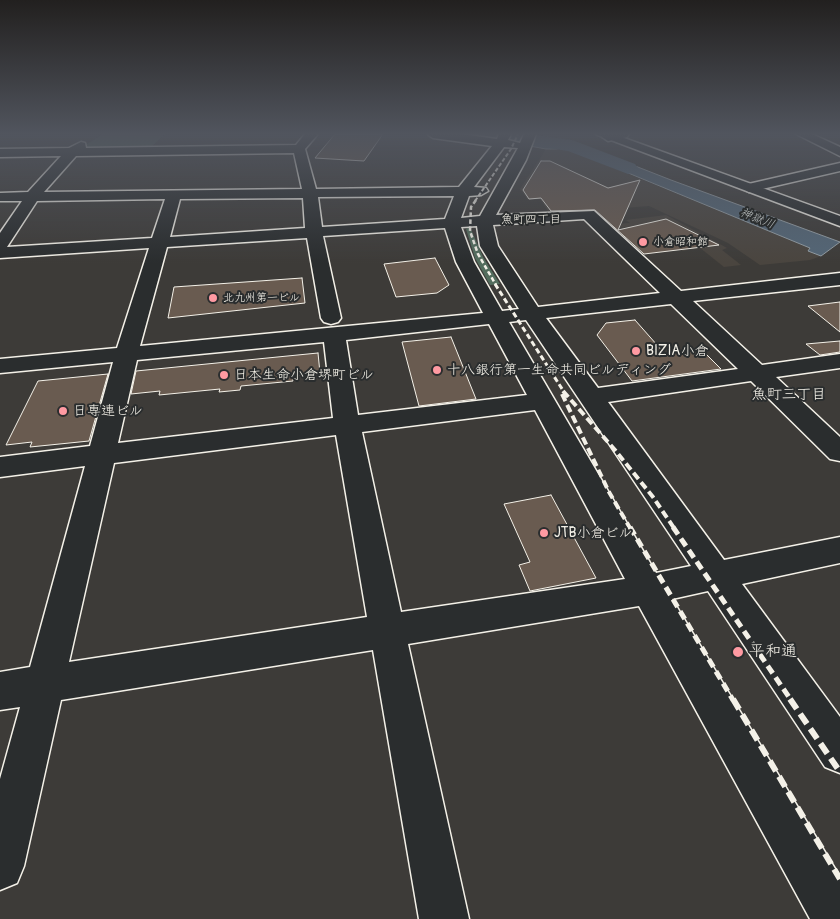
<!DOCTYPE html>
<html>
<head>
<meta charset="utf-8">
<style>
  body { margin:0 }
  canvas { display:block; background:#3d3b38 }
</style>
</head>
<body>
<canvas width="840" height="919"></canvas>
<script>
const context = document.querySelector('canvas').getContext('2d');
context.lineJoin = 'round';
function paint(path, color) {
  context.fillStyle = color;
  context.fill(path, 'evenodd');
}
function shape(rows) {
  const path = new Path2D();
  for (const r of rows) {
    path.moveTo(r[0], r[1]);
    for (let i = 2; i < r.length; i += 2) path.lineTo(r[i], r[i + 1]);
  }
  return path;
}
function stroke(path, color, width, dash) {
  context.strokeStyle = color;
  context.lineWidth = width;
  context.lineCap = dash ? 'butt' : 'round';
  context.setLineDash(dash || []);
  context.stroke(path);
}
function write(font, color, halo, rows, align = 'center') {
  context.font = font + ' Pangolin,"Klee One",sans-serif';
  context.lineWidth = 4;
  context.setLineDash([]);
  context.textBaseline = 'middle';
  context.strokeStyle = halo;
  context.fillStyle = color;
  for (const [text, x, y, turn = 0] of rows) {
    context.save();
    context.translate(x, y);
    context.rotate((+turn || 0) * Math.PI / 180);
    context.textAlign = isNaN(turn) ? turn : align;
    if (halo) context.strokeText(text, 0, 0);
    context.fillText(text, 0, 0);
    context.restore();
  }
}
const built = shape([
  [546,149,569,150,811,248,808,251,821,256,810,260,760,265,728,243,649,206,550,214,540,199,528,200,520,189],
  [666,215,727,248,722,250,741,265,724,267,699,247,683,251,637,226,607,229,603,225,630,223,626,220]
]);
const green = shape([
  [102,134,165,134,148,150,79,150],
  [470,227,483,257,500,284,490,285,475,258,466,229]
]);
const water = shape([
  [465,134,515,134,574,143,557,149,546,149,465,134],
  [579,144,671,180,840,242,821,256,808,251,810,248,570,149,579,144]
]);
const river = shape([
  [480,134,529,134,572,140,635,164,638,168,635,172,628,174,568,151,489,139,483,138,480,134]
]);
const building = shape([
  [335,134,383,134,364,161,315,158,335,134],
  [541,161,550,161,608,188,640,180,618,230,666,219,719,245,644,254,595,210,551,211,541,198,529,199,523,190,541,161],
  [435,258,449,285,437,293,396,297,384,264,435,258],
  [302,278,305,303,168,318,174,287,302,278],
  [840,302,840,332,808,306,840,302],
  [635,320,665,354,701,349,721,369,632,381,597,335,606,323,635,320],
  [451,337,476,399,419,406,402,342,451,337],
  [840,341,840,352,820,355,806,344,840,341],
  [318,353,320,373,293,376,293,381,241,386,240,390,219,392,220,389,159,395,160,391,131,394,136,371,318,353],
  [108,374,89,441,30,447,32,442,6,445,38,381,108,374],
  [551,495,596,578,530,591,519,565,530,562,504,504,551,495]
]);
const minor = shape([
  [305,134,318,134,305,149,316,189,459,187,492,146,433,138,427,134,461,134,497,139,499,134,511,134,508,140,520,143,524,134,536,134,526,160,496,215,594,211,681,291,840,273,840,285,693,301,762,365,840,354,840,368,776,377,840,437,840,461,830,459,751,381,608,402,724,560,840,537,840,563,742,584,840,717,840,773,825,767,708,591,672,599,840,877,840,919,810,919,639,606,408,644,469,919,419,919,373,650,61,700,24,866,17,883,0,890,0,779,20,707,0,710,0,672,30,667,85,466,0,477,0,457,90,446,113,362,0,373,0,359,117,348,149,248,0,258,0,233,22,201,0,201,0,193,28,192,61,156,0,157,0,149,69,148,81,142,85,143,86,148,296,145,305,134],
  [504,147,518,148,480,216,461,218,469,196,481,195,488,191,486,188,474,187,504,147],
  [294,153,302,189,44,192,76,156,294,153],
  [454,196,445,219,322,227,318,197,454,196],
  [303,198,305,228,170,237,180,199,303,198],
  [165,199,152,238,7,247,37,201,165,199],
  [584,219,660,293,538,307,498,246,493,225,584,219],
  [477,226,480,246,519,309,502,311,474,262,461,227,477,226],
  [445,228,456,262,483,313,140,346,167,247,307,238,321,318,324,322,331,324,338,322,341,318,323,236,445,228],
  [671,304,738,369,598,388,546,318,671,304],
  [526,320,691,566,656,573,509,322,526,320],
  [489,324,527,395,358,415,346,340,489,324],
  [324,342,333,418,118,443,137,360,324,342],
  [535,410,625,579,401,612,362,432,535,410],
  [336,435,367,617,69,662,114,463,336,435],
  [604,134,629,134,627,137,608,141,602,137,604,134],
  [796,134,812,134,840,147,840,156,796,134],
  [840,163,840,171,749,192,742,188,744,185,840,163]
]);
const major = shape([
  [595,134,613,134,840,216,840,226,595,134]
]);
const railFar5 = shape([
  [475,201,511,149,518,134]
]);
const railFar4 = shape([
  [476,200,471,207,470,231,478,254,496,285]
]);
const railFar3 = shape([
  [495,284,564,392]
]);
const railFar2 = shape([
  [563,391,615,450,653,497,674,528],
  [562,394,609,492,630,528]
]);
const railFar1 = shape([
  [630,527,733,700],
  [673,527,791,700]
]);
const rail = shape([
  [733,699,840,879],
  [790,699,840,772]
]);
const markers = [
  [643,242,5,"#ff9aa2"],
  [213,298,5,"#ff9aa2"],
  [636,351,5,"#ff9aa2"],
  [437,370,5,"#ff9aa2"],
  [224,375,5,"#ff9aa2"],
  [63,411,5,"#ff9aa2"],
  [544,533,5,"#ff9aa2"],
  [738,652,6,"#ff9aa2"]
];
const farPoinames = [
  ["小倉昭和館",653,242],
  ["北九州第一ビル",223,298]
];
const farWaternames = [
  ["神獄川",757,219,22]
];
const farNeighbourhoodnames = [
  ["魚町四丁目",531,220]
];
const poiNames = [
  ["BIZIA小倉",646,351],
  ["十八銀行第一生命共同ビルディング",447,370],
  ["日本生命小倉堺町ビル",234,375],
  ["日専連ビル",73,411],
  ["JTB小倉ビル",554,533]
];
const neighbourhoodNames = [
  ["魚町三丁目",789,395]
];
const nearPoinames = [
  ["平和通",749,652]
];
paint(built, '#4a453f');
paint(green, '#536d5d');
paint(water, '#546676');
stroke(water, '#949ea4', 1);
paint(river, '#546676');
paint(building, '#695b50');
stroke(building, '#f4f1e8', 1);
stroke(minor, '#f4f1e8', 3);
stroke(major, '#f4f1e8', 3);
paint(minor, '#2a2d2e');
paint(major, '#2a2d2e');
stroke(railFar5, '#f4f1e8', 2, [4, 2]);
stroke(railFar4, '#f4f1e8', 2.5, [4.5, 2.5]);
stroke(railFar3, '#f4f1e8', 3, [5.5, 3]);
stroke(railFar2, '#f4f1e8', 4, [8, 4]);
stroke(railFar1, '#f4f1e8', 5, [9, 5]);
stroke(rail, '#f4f1e8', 6, [12, 6]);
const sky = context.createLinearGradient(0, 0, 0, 263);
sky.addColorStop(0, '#22201f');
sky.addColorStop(0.51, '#51555e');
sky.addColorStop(1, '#51555e00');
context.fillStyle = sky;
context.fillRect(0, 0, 840, 263);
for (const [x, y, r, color] of markers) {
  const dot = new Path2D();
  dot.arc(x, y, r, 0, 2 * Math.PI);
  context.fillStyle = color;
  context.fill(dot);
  stroke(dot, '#2a2d2e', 2);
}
write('11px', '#f4f1e8', '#2a2d2e', farPoinames, 'left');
write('italic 12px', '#b4b9ba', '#2a2d2e', farWaternames);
write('12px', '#f4f1e8', '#2a2d2e', farNeighbourhoodnames);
write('14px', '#f4f1e8', '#2a2d2e', poiNames, 'left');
write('15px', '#f4f1e8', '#2a2d2e', neighbourhoodNames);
write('16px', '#f4f1e8', '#2a2d2e', nearPoinames, 'left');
</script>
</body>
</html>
